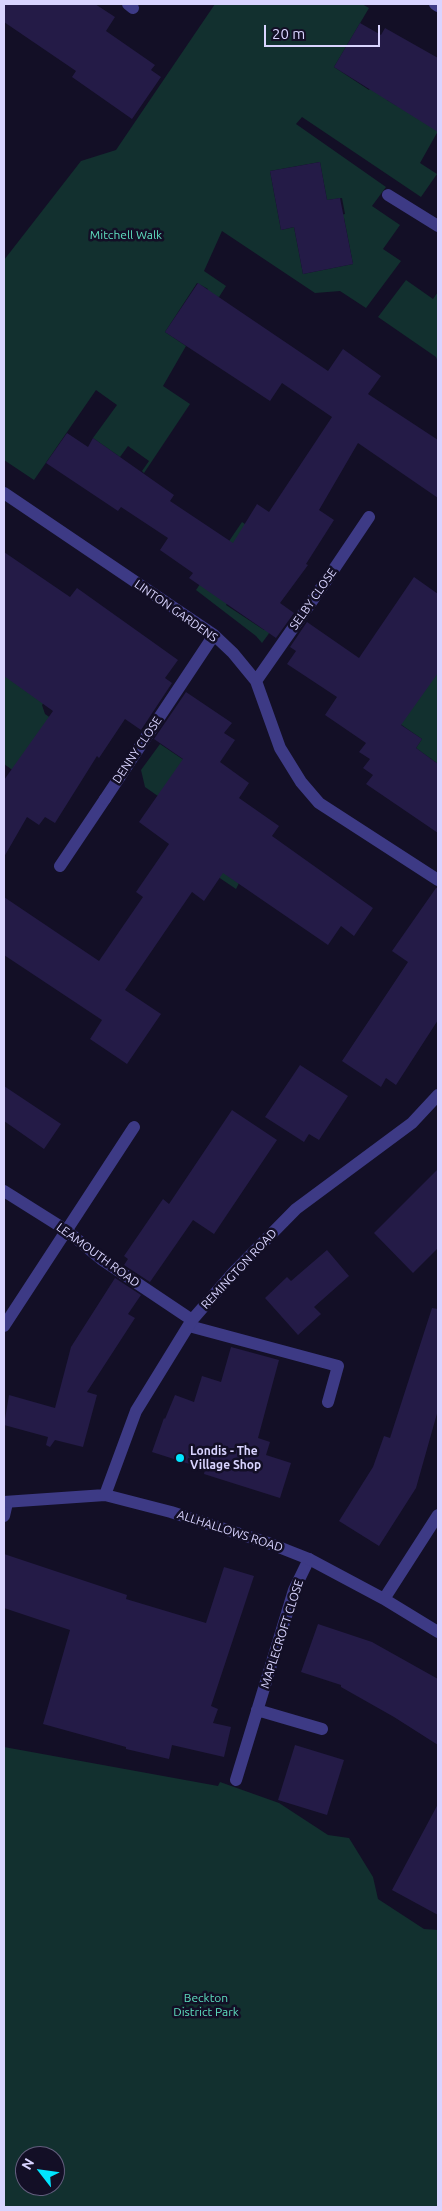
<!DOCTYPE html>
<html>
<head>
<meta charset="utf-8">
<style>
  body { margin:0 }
  #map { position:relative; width:442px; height:2211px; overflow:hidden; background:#130f26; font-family:Ubuntu,sans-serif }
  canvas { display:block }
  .frame { position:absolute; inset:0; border:5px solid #d9d4ff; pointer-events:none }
  .north { position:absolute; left:15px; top:2146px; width:50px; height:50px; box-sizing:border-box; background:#130f26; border:1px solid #625e7d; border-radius:50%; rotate:300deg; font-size:14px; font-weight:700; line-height:20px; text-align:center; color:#d9d4ff }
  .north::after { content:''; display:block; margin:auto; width:18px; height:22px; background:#00e5ff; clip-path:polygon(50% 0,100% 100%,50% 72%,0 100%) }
  .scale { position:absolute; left:264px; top:25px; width:116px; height:22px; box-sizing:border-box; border:2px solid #d9d4ff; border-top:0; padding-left:6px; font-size:15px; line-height:18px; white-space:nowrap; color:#d9d4ff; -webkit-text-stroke:4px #130f26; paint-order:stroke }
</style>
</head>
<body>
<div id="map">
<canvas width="442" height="2211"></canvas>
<div class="frame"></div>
<div class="north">N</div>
<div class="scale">20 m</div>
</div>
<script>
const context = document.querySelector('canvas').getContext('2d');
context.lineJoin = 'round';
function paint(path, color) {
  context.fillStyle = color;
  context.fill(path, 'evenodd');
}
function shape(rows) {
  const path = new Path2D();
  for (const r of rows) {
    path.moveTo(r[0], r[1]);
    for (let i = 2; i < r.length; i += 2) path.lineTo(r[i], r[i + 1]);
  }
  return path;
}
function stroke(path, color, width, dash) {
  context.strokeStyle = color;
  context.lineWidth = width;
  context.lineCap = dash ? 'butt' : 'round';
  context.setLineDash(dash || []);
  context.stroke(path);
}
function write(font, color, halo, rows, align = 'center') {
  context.font = font + ' Ubuntu,sans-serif';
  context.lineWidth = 5;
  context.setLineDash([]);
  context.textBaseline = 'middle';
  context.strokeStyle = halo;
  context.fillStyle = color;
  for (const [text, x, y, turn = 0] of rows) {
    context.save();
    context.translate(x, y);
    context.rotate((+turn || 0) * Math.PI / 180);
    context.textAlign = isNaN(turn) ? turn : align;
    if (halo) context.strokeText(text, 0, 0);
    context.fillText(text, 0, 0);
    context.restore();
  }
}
const green = shape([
  [215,4,362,4,369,8,334,67,369,90,371,87,388,97,387,100,397,106,419,108,438,119,438,131,420,163,437,174,421,197,302,117,296,124,386,187,372,206,400,225,383,249,401,261,366,308,340,291,315,293,222,231,204,271,226,286,219,297,204,295,208,289,197,283,165,332,186,346,163,386,190,404,144,473,142,471,149,461,128,446,120,457,93,438,117,405,96,390,34,480,4,460,4,260,81,161,116,150],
  [320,162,327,200,342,198,345,214,331,217,331,221,344,218,353,264,303,274,294,227,281,230,270,171],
  [406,280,433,299,438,292,438,362,436,357,378,317],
  [242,522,293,556,242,582,226,605,264,630,278,621,262,643,256,636,196,590],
  [389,622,438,655,438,764,416,748,422,739,345,686],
  [13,661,48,698,42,705,45,714,55,721,18,774,4,764,4,674],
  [160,744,209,777,239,883,236,889,196,862,185,815,145,787,141,770],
  [4,1747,218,1786,220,1782,279,1803,328,1835,349,1838,373,1877,378,1899,424,1929,438,1930,438,2207,4,2207],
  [25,2156,55,2156,55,2186,25,2186]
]);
const building = shape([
  [4,4,95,4,115,17,106,31,155,65,151,70,161,77,132,119,72,77,76,71,4,22],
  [360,23,381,35,385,28,438,58,438,132,334,67],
  [320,162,327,200,340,198,353,264,303,274,294,227,281,230,270,171],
  [198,283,328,371,343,349,381,376,368,394,438,440,438,498,358,443,319,510,334,520,306,564,308,565,280,603,294,613,276,638,189,578,193,573,160,550,168,538,121,507,118,511,46,463,67,433,88,447,93,438,174,495,170,501,233,543,257,504,269,512,332,417,282,383,270,401,165,332],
  [4,552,70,597,77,588,178,660,165,678,172,683,141,730,125,719,99,758,97,756,55,823,45,817,39,825,27,817,4,857,4,780,53,711,4,676],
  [414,577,438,594,438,673,401,725,422,739,416,748,438,764,438,833,366,784,373,775,363,768,370,759,359,752,366,743,325,715,337,697,287,664,296,651,290,647,307,622,359,658],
  [186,692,232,723,224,733,235,740,220,762,249,783,239,798,279,826,272,836,373,908,354,936,341,926,328,945,223,873,204,901,192,892,125,990,161,1014,127,1064,90,1039,102,1020,4,955,4,897,99,961,143,897,136,892,169,844,139,822,183,759,154,739],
  [436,888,438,888,438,1020,396,1085,386,1078,381,1087,342,1061,408,962,392,951],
  [300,1065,348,1096,319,1140,309,1134,304,1142,265,1117],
  [4,1086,61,1124,44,1149,4,1121],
  [232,1110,277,1140,214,1234,193,1220,150,1282,124,1265,128,1259,124,1256,163,1199,169,1204],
  [438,1169,438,1248,413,1273,374,1233],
  [327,1250,349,1276,314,1307,321,1314,298,1335,265,1298,287,1277,291,1281],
  [115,1278,141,1295,128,1314,135,1318,87,1392,97,1395,83,1447,55,1440,50,1447,46,1445,48,1437,4,1425,9,1395,55,1408,71,1347],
  [432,1308,438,1309,438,1410,416,1488,379,1546,339,1521,373,1467,384,1436,390,1438],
  [231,1347,279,1360,258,1438,270,1442,266,1455,291,1463,280,1498,204,1474,205,1469,152,1452,164,1418,165,1419,175,1395,194,1402,202,1376,221,1382],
  [4,1554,127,1595,126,1599,206,1623,224,1567,254,1576,211,1706,218,1709,213,1723,231,1727,224,1757,172,1745,169,1759,126,1749,126,1747,43,1724,70,1630,4,1608],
  [318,1624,372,1642,438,1679,438,1745,394,1717,341,1687,341,1685,301,1672],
  [295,1745,344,1760,327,1815,278,1800],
  [438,1804,438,1915,392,1890]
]);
const service = shape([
  [388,195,438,226],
  [328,578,369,517],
  [60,866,105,799],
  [4,1326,134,1127],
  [189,1326,338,1366,328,1402],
  [4,1516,7,1503],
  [257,1710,322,1729],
  [236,1780,294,1590,309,1559]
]);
const minor = shape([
  [128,4,133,8],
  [435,4,438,6],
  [4,493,214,635,233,653,256,681,280,748,301,782,319,803,438,880],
  [256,681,328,578],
  [105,799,214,635],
  [4,1191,66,1230,101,1259,192,1320],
  [105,1495,136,1411,192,1320,233,1273,296,1209,412,1123,438,1095],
  [4,1502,105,1495,171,1512,271,1544,309,1559,384,1599,438,1632],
  [384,1599,438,1515]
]);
const markers = [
  [180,1458,5,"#00e5ff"]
];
const parkNames = [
  ["Mitchell Walk",126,235],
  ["Beckton",206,1998],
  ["District Park",206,2012]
];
const streetNames = [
  ["SELBY CLOSE",313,599,-55],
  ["LINTON GARDENS",176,611,35],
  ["DENNY CLOSE",137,750,-56],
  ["LEAMOUTH ROAD",98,1255,36],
  ["REMINGTON ROAD",239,1269,-47],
  ["ALLHALLOWS ROAD",230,1531,18],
  ["MAPLECROFT CLOSE",282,1634,-72]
];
const poiNames = [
  ["Londis - The",190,1451],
  ["Village Shop",190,1465]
];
paint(green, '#12302f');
paint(building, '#241b47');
stroke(service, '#3d3a85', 12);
stroke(minor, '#3d3a85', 12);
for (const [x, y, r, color] of markers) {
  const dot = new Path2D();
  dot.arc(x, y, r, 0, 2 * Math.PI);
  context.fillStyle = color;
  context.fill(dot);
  stroke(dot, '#130f26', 2);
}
write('12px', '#5fe0c0', '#130f26', parkNames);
write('12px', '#d9d4ff', '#130f26', streetNames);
write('bold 12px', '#d9d4ff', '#130f26', poiNames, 'left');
</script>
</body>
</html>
